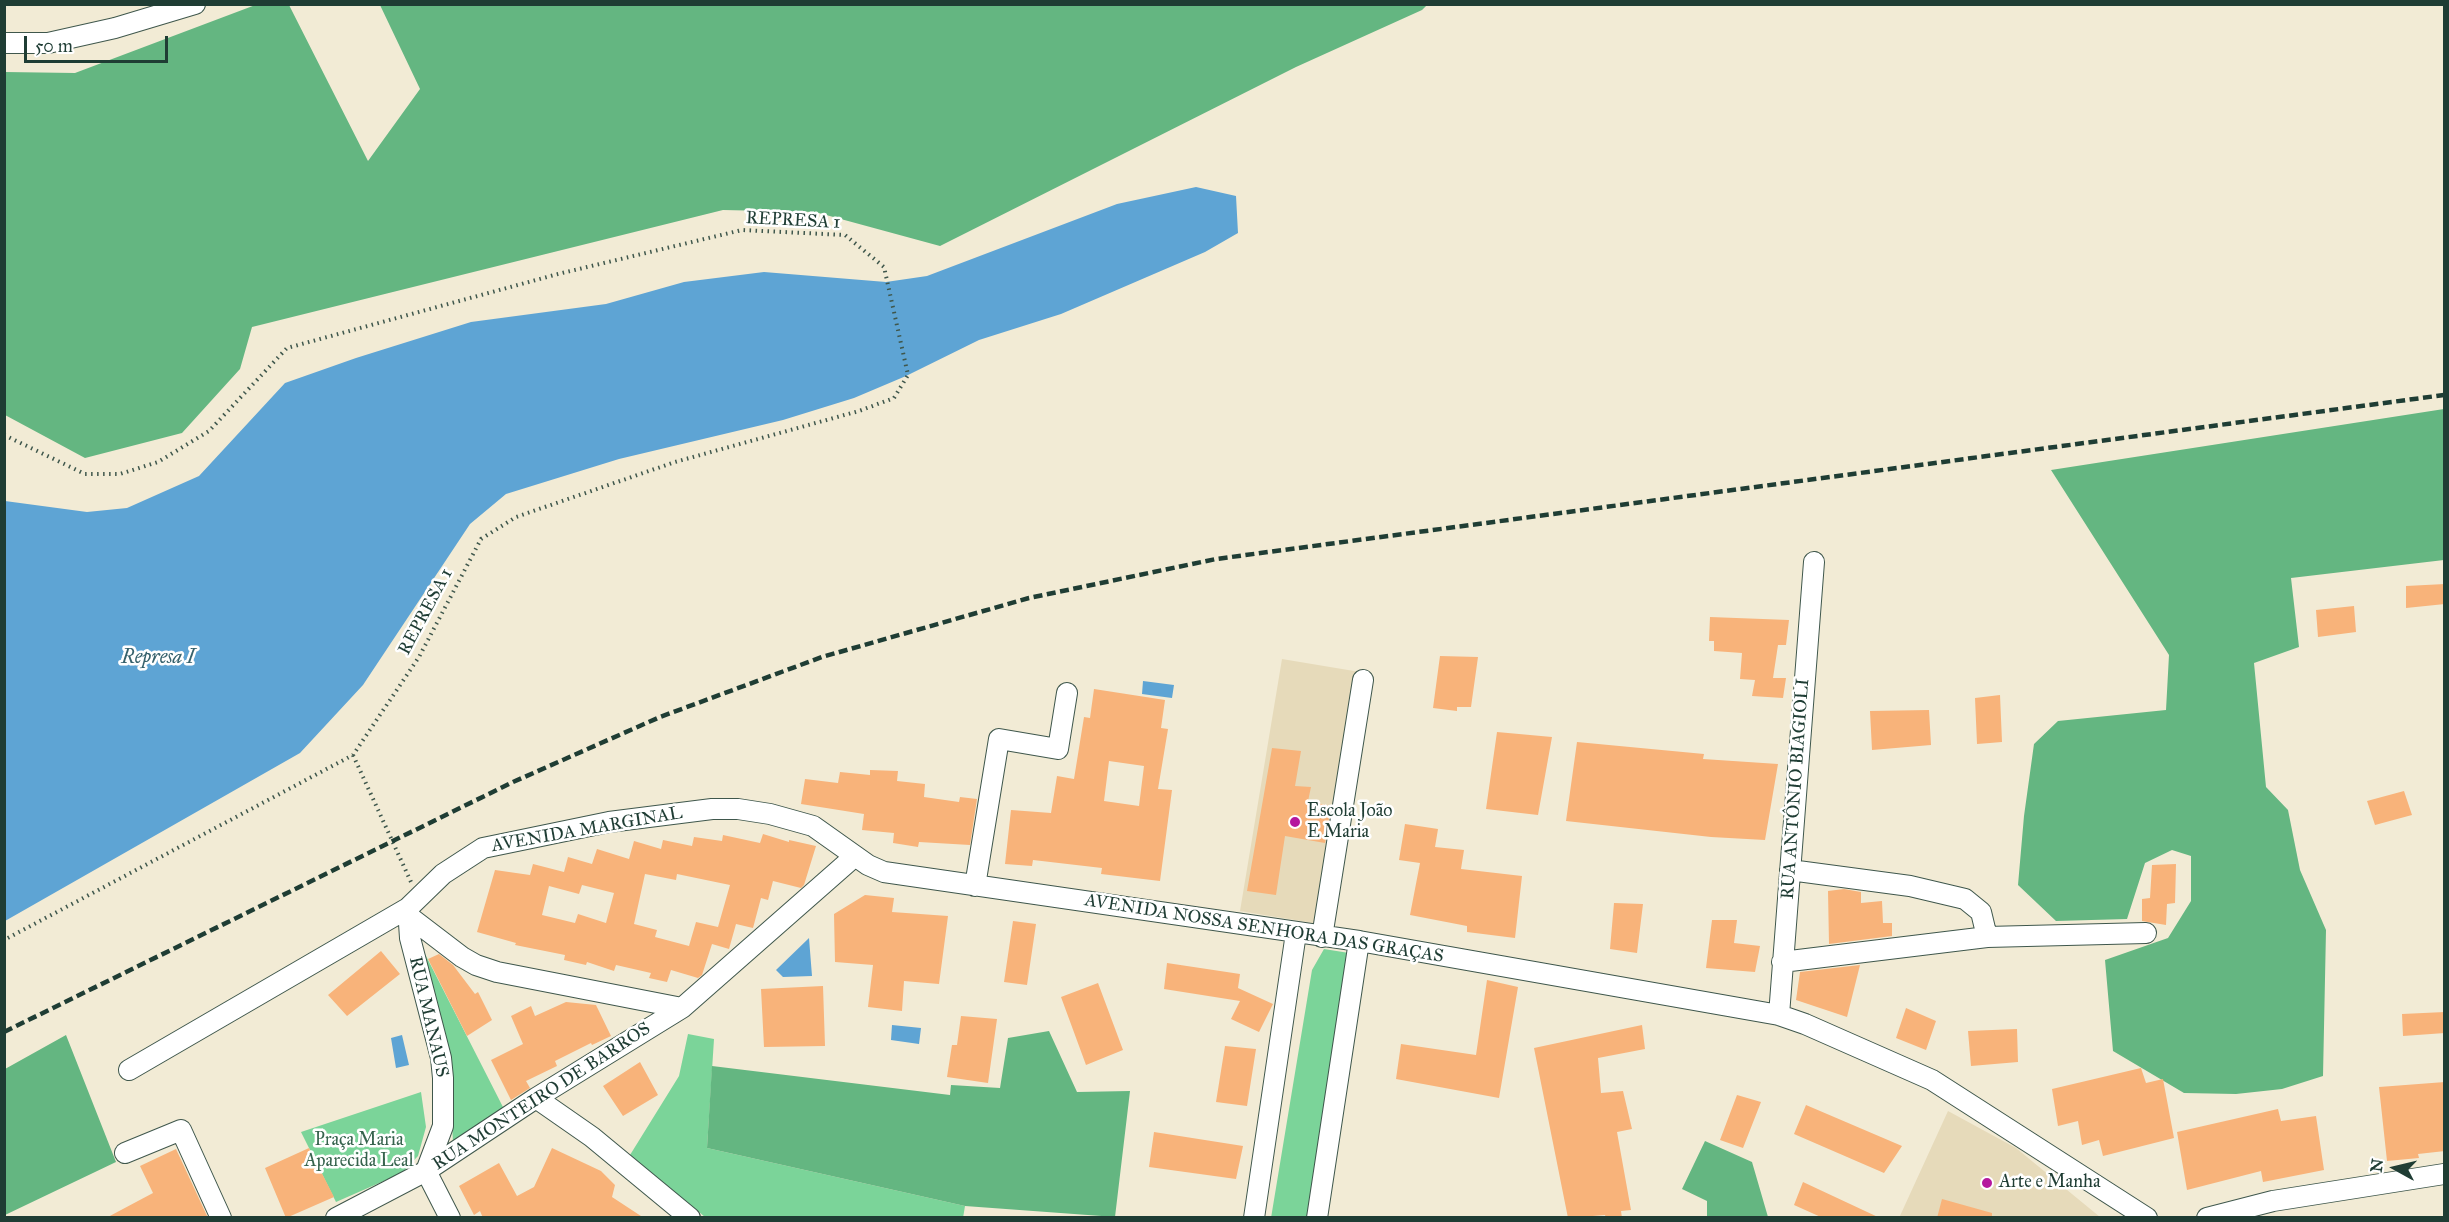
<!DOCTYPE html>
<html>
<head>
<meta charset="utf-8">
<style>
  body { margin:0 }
  #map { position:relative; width:2449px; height:1222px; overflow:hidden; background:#f2ebd5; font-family:"IM FELL Great Primer",serif }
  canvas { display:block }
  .frame { position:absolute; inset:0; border:6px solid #1f3d34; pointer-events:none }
  .north { position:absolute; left:2365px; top:1138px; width:60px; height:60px; -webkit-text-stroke:4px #fff; paint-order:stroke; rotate:278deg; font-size:16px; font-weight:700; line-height:24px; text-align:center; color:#1f3d34 }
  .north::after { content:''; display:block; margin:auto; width:21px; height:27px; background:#1f3d34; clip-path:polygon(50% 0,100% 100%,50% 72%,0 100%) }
  .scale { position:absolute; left:24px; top:36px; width:144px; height:27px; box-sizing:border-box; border:3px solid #1f3d34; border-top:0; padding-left:8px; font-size:18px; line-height:21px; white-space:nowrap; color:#1f3d34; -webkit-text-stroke:4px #fff; paint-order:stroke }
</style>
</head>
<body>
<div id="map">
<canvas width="2449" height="1222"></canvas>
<div class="frame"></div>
<div class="north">N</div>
<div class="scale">50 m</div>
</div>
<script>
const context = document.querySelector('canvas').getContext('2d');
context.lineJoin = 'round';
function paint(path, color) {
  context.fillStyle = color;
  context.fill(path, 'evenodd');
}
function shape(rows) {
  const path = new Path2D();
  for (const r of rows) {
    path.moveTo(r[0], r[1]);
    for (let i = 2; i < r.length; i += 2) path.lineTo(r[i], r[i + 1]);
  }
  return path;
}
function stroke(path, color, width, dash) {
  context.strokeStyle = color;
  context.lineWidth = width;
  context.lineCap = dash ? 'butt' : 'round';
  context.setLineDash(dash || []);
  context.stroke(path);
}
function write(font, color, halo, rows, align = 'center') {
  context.font = font + ' "IM FELL Great Primer",serif';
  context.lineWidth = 5;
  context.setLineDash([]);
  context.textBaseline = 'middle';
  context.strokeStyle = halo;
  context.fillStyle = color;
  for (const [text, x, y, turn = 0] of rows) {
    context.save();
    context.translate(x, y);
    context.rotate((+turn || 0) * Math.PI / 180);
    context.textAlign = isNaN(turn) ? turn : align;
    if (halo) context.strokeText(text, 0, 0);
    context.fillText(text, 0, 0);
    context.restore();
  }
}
const built = shape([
  [1282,659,1372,674,1331,926,1240,911],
  [1948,1111,2016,1148,2100,1217,1899,1218]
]);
const green = shape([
  [1324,949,1349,953,1309,1217,1271,1218,1312,970],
  [425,954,505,1111,453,1144,450,1074],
  [688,1034,714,1039,707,1148,965,1206,963,1218,705,1217,630,1155,679,1076],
  [421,1092,426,1127,418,1156,402,1173,336,1202,301,1132]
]);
const forest = shape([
  [258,4,289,5,368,161,420,89,380,5,1427,5,1422,10,1296,67,940,246,815,212,723,210,252,327,240,369,182,433,85,458,5,415,5,72,75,73],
  [2444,409,2444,560,2291,578,2299,647,2254,663,2266,787,2288,810,2300,870,2326,930,2323,1076,2282,1089,2236,1094,2184,1093,2113,1051,2105,960,2168,938,2191,901,2191,856,2172,850,2145,863,2127,919,2056,921,2018,885,2024,816,2034,744,2058,721,2166,710,2169,655,2051,470],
  [1049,1031,1077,1092,1130,1091,1115,1217,965,1206,707,1148,712,1066,950,1095,951,1085,1000,1088,1008,1038],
  [66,1035,116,1162,5,1215,5,1069],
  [1705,1141,1752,1162,1768,1217,1707,1217,1707,1201,1682,1189]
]);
const water = shape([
  [1196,187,1236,196,1238,233,1205,252,1061,314,979,340,906,376,854,398,783,420,619,459,506,494,470,524,363,685,300,753,5,921,5,501,87,512,127,508,199,476,285,383,356,358,471,322,606,304,684,282,764,272,886,282,927,276,1117,204],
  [1143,681,1174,685,1172,698,1142,694],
  [809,938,812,976,783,977,776,970],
  [892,1025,921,1028,919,1044,891,1040],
  [402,1035,409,1065,396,1068,391,1038]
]);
const building = shape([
  [2445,584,2445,604,2406,608,2406,586],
  [2354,606,2356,632,2318,637,2316,610],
  [1710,617,1789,620,1786,645,1778,645,1773,678,1786,678,1783,698,1752,696,1755,680,1740,679,1742,653,1714,651,1714,641,1709,641],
  [1440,656,1478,657,1471,707,1457,707,1457,711,1433,708],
  [1094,689,1165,700,1161,728,1168,729,1158,789,1172,790,1160,881,1101,874,1102,868,1033,860,1032,866,1005,864,1011,810,1051,813,1057,776,1074,779,1084,717,1090,718],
  [1109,761,1144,766,1139,806,1104,801],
  [2000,695,2002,742,1977,744,1975,698],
  [1929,710,1931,745,1872,750,1870,711],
  [1497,732,1552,737,1538,815,1486,809],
  [1577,742,1704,754,1703,759,1778,764,1765,840,1711,837,1566,821],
  [1272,748,1301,751,1295,786,1311,787,1308,801,1331,806,1325,843,1285,836,1276,895,1247,891],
  [870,770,898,771,897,781,925,784,924,797,959,802,960,797,977,799,970,845,919,842,918,847,893,843,894,833,862,830,864,814,801,804,805,779,838,783,840,772,870,775],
  [2404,791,2412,815,2375,825,2367,801],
  [1405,824,1438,829,1435,847,1464,850,1461,869,1522,876,1515,938,1467,932,1467,926,1410,915,1420,863,1399,860],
  [763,834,789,842,789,840,816,846,804,885,801,888,773,881,768,900,761,898,753,928,736,924,729,949,712,944,702,975,698,978,671,970,667,982,649,978,651,973,616,965,614,971,587,962,586,965,564,960,565,955,515,945,516,943,477,932,495,870,530,875,533,864,564,872,568,857,592,864,597,849,629,859,634,841,661,849,663,840,692,846,694,837,722,841,723,835,760,843],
  [645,874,676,880,677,874,730,885,718,927,696,922,689,946,655,937,657,930,634,924],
  [582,885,614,893,606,923,578,914,575,923,542,915,549,886,579,894],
  [2176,864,2175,903,2167,904,2166,925,2142,921,2142,899,2150,898,2152,865],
  [1844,889,1861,892,1861,903,1882,901,1883,923,1892,923,1892,936,1829,944,1828,891],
  [865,895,894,898,892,912,948,916,939,984,904,981,902,1011,868,1007,873,965,835,962,834,914],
  [1614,903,1643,904,1637,953,1610,949],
  [1712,920,1737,920,1734,943,1760,946,1755,972,1706,968],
  [1013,921,1036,924,1027,985,1004,982],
  [381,951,400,974,347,1016,328,995],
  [439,954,453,965,475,994,478,992,492,1020,467,1036,428,959],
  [1167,963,1240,974,1238,988,1273,1004,1259,1032,1231,1019,1240,1001,1164,989],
  [1860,965,1847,1017,1796,1000,1800,972],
  [1487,980,1518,987,1499,1098,1396,1079,1401,1044,1476,1055],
  [1098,983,1123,1050,1086,1065,1061,997],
  [823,986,825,1046,764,1047,761,989],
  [566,1002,596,1005,611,1036,592,1045,591,1043,555,1061,557,1066,526,1081,530,1088,511,1100,491,1060,523,1044,511,1016,531,1006,535,1016],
  [1906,1008,1936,1021,1926,1050,1896,1038],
  [2445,1012,2445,1033,2403,1036,2402,1014],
  [961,1016,997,1019,988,1083,947,1077,952,1045,957,1045],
  [1642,1025,1645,1049,1598,1058,1601,1093,1623,1091,1632,1129,1617,1132,1631,1210,1621,1211,1622,1218,1606,1218,1605,1215,1568,1218,1534,1048],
  [2017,1029,2018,1062,1971,1066,1968,1031],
  [1225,1046,1256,1049,1247,1106,1216,1102],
  [640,1062,658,1095,623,1116,603,1086],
  [2141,1068,2146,1083,2163,1079,2174,1138,2103,1156,2099,1140,2082,1145,2078,1121,2058,1126,2052,1089],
  [2445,1082,2445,1151,2418,1154,2419,1158,2387,1161,2379,1087],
  [1737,1095,1761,1102,1743,1148,1720,1140],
  [1806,1105,1902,1146,1884,1173,1794,1134],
  [2278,1109,2281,1121,2316,1116,2324,1170,2263,1182,2261,1171,2187,1190,2177,1132],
  [1154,1132,1243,1146,1236,1179,1149,1167],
  [309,1148,334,1197,286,1218,265,1168],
  [552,1148,601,1171,615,1185,612,1197,644,1218,483,1218,480,1211,474,1215,459,1186,499,1163,517,1196,534,1187],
  [176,1149,208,1218,106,1218,153,1193,140,1166],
  [1803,1182,1880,1218,1823,1218,1794,1205],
  [1942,1199,1992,1213,1992,1218,1937,1218]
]);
const path = shape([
  [4,435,85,474,120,474,158,462,209,431,287,348,558,274,742,230,845,235,884,267,908,375,894,398,859,411,675,462,516,517,481,539,419,657,353,755,4,940],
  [353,755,411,882]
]);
const minor = shape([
  [4,43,48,43,115,28,195,4],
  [1790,870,1910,886,1965,899,1981,912,1987,937],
  [975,886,999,739,1058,749,1067,693],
  [407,915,462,957,476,965,497,972,682,1008],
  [1322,937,1363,680],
  [1782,962,1987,937,2146,933],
  [1779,1015,1814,562],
  [129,1070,408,908],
  [536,1098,592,1137,690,1218],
  [125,1153,181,1130,221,1218],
  [336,1218,426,1171,536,1098,682,1008,855,856],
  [450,1218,426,1171,443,1126,443,1078,441,1058,410,938,408,908,443,874,483,848,609,822,712,809,738,809,770,814,813,826,868,865,884,872,1359,941,1779,1015,1805,1024,1932,1080,2147,1218],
  [1254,1218,1296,933],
  [1317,1218,1359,941],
  [2207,1218,2273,1201,2444,1174]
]);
const rail = shape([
  [4,1032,513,782,660,717,822,657,1029,598,1216,559,2444,395]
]);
const markers = [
  [1295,822,6,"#b5179e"],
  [1987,1183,6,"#b5179e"]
];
const streetNames = [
  ["REPRESA 1",793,221,3],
  ["REPRESA 1",426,612,-62],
  ["RUA ANTÔNIO BIAGIOLI",1796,789,-86],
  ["AVENIDA MARGINAL",587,830,-10],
  ["AVENIDA NOSSA SENHORA DAS GRAÇAS",1264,929,9],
  ["RUA MANAUS",428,1017,77],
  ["RUA MONTEIRO DE BARROS",542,1097,-33]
];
const poiNames = [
  ["Escola João",1307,812],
  ["E Maria",1307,833],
  ["Arte e Manha",1999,1183]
];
const parkNames = [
  ["Praça Maria",359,1141],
  ["Aparecida Leal",359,1162]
];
const waterNames = [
  ["Represa I",158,658]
];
paint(built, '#e6daba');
paint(green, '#7bd499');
paint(forest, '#64b681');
paint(water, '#5ea4d4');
paint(building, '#f8b37a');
stroke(minor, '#3f574c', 22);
stroke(path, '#3f574c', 4, [1.5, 4.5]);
stroke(minor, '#fff', 20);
stroke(rail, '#1f3d34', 4.5, [9, 4.5]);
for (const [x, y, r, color] of markers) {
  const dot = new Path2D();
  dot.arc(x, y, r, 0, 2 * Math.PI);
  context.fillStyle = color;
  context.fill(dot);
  stroke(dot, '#fff', 2);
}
write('18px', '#1f3d34', '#fff', streetNames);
write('18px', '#1f3d34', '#fff', poiNames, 'left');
write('18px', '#36634d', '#fff', parkNames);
write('italic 20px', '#35616c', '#fff', waterNames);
</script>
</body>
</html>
